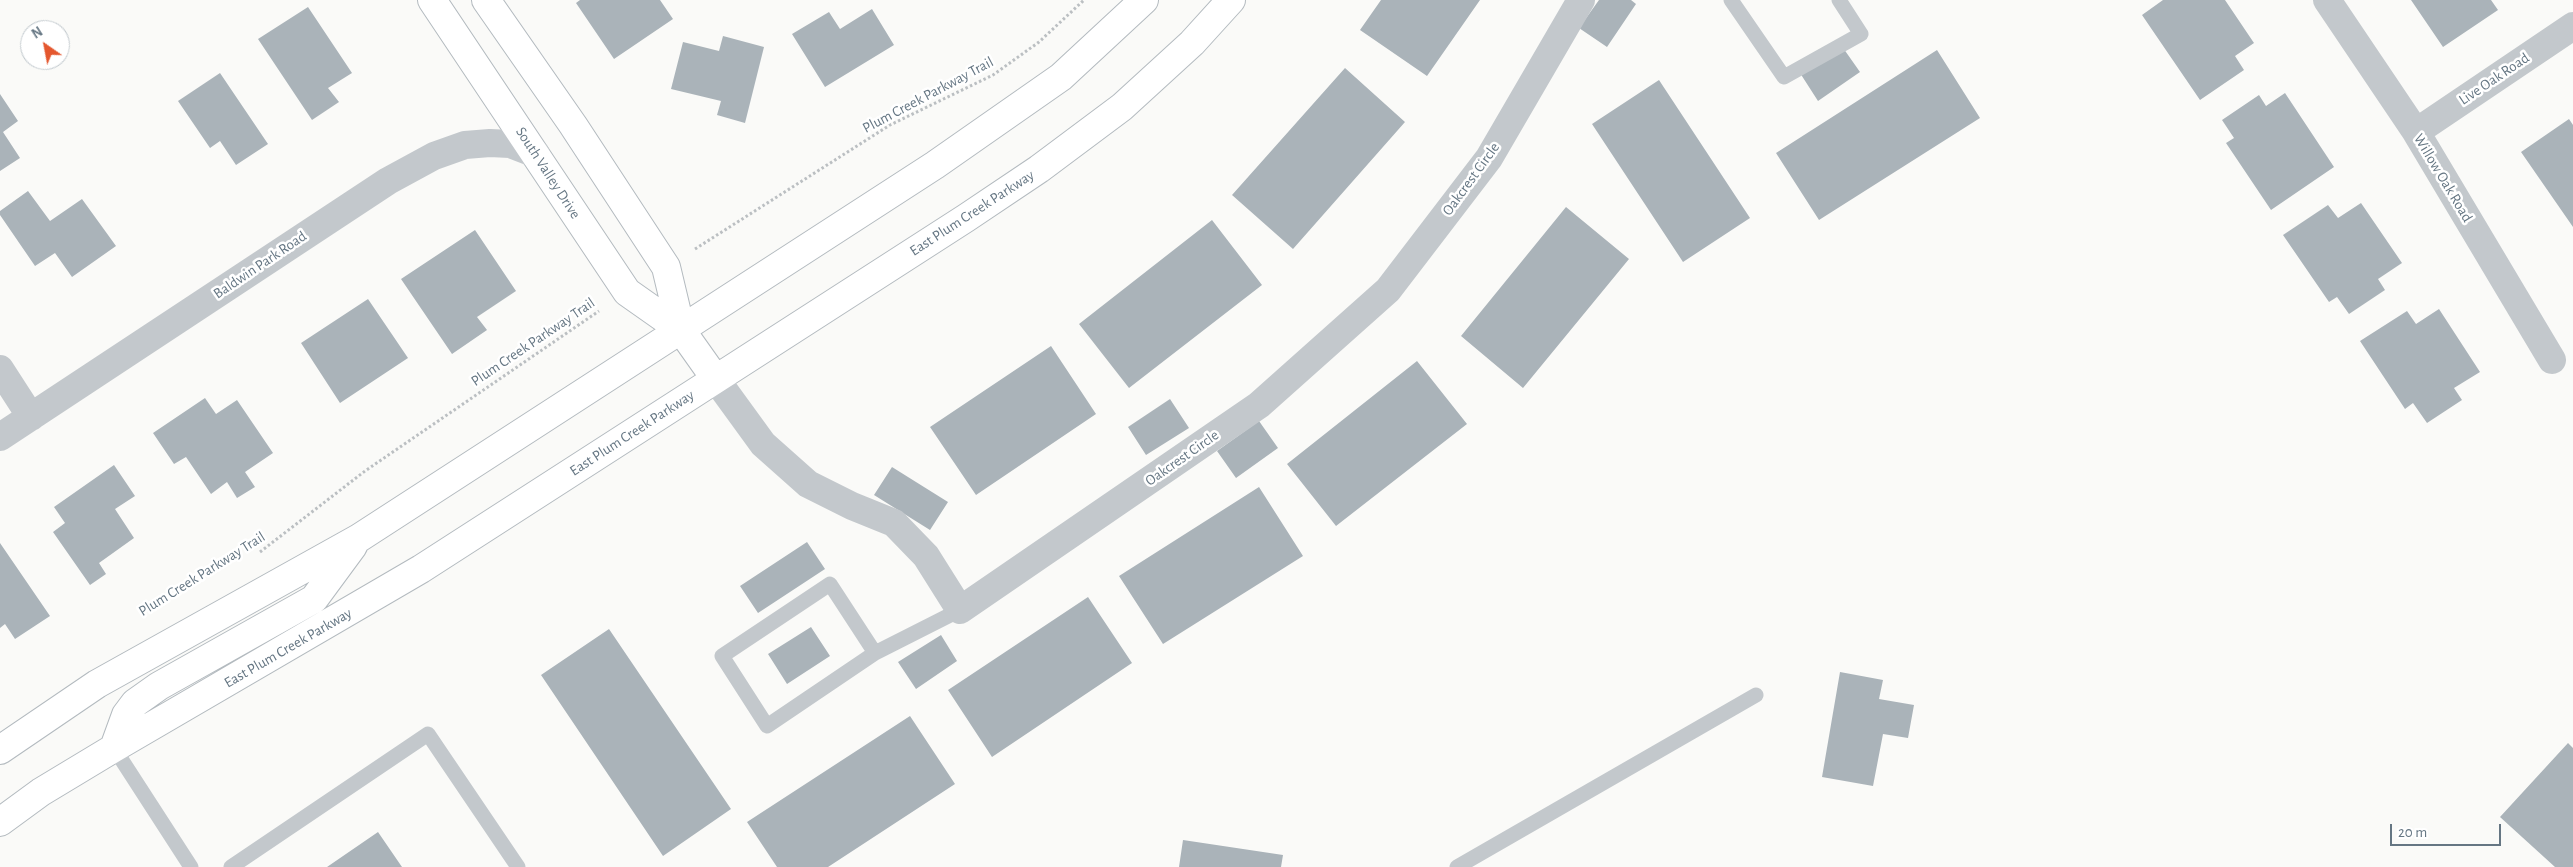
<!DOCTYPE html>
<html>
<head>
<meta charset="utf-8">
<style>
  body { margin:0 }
  #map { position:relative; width:2573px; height:867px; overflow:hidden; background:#fafaf8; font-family:"Alegreya Sans",sans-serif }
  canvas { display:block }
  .north { position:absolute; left:20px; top:20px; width:50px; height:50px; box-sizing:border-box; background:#fff; border:1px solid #c1c8cd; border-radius:50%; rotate:327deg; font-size:14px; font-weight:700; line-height:20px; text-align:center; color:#657683 }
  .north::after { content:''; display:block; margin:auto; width:18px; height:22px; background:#e4572e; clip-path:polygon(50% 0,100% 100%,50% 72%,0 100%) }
  .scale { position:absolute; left:2390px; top:824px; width:111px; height:22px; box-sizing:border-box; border:2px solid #657683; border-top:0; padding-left:6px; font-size:15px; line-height:18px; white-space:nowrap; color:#657683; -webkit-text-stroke:4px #fff; paint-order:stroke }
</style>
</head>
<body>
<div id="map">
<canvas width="2573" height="867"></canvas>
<div class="north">N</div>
<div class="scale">20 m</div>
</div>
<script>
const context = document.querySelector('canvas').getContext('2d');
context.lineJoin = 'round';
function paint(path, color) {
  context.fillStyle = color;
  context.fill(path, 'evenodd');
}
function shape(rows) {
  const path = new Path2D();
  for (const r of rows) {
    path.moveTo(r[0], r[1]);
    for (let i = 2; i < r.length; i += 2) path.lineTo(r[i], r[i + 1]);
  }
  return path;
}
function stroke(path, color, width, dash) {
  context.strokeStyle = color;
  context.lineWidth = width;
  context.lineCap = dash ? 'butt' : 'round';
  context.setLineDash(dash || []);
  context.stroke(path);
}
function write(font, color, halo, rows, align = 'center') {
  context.font = font + ' "Alegreya Sans",sans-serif';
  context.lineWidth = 5;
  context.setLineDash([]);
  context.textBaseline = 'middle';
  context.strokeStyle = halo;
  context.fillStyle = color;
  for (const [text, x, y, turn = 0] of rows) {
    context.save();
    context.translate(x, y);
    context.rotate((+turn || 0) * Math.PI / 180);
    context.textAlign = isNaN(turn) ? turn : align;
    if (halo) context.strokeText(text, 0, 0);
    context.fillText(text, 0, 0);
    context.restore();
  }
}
const building = shape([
  [580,0,660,0,673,19,614,59,576,3],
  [1381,0,1480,0,1427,76,1360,30],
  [1599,0,1631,0,1636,4,1607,47,1579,28],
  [2163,0,2225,0,2254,43,2235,56,2244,70,2200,100,2142,15],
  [2411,0,2491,0,2498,10,2443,47],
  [308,7,352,73,328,88,339,102,312,120,258,39],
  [872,9,894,45,825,87,792,34,829,12,840,29],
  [723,36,764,47,745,123,717,115,721,101,671,89,683,42,719,51],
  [1841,45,1860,72,1818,101,1800,73],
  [1937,50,1980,118,1819,220,1776,153],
  [1345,68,1405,122,1293,249,1232,195],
  [220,73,268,144,236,165,220,141,210,148,178,101],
  [1659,80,1750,218,1683,262,1592,124],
  [2285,93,2334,167,2271,210,2226,143,2234,138,2222,120,2259,95,2266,106],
  [0,94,18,121,3,132,20,158,0,171],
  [2569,119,2573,125,2573,227,2521,152],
  [28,191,50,221,82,199,116,246,72,277,55,253,35,266,0,215,0,211],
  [2361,203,2402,263,2378,279,2385,290,2349,314,2337,297,2329,302,2283,235,2328,205,2338,218],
  [1566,207,1629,259,1523,388,1461,336],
  [1212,220,1262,285,1129,388,1079,324],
  [475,230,516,291,477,317,487,330,452,354,401,279],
  [368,299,408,358,340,403,301,343],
  [2439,309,2480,372,2454,388,2462,400,2427,423,2413,403,2405,409,2360,341,2407,311,2416,324],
  [1051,346,1096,414,976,495,930,427],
  [1417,361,1467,424,1336,526,1287,464],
  [205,398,216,414,237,400,273,453,245,472,255,487,237,498,227,482,211,494,186,457,174,464,153,433],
  [1170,399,1189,428,1146,455,1128,427],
  [1259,421,1278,448,1236,478,1217,451],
  [114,465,135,496,115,509,134,538,99,563,106,574,90,585,53,532,65,523,54,507],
  [892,467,948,502,930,530,874,495],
  [1259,487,1303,556,1163,644,1119,576],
  [807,542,825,569,758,613,740,586],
  [0,543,50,616,15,639,5,624,0,628],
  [1088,597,1132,663,992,757,948,690],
  [811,627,830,656,787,684,768,654],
  [609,629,731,809,663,856,541,675],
  [941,635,957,661,916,689,898,662],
  [1840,672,1883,680,1879,699,1914,705,1908,738,1883,734,1873,786,1822,777],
  [910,716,955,784,828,867,777,867,747,822],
  [2568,743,2573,748,2573,867,2555,867,2500,817],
  [378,832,402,867,327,867],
  [1183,840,1283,855,1281,867,1179,867]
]);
const path = shape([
  [695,249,890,125,993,75,1039,42,1084,0],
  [260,552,365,471,599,311]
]);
const lane = shape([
  [1731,0,1784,77,1861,34,1839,0],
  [875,653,830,584,722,656,767,726,875,653,960,610],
  [114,748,191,867],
  [231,867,428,734,518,867],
  [1457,867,1756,695]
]);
const street = shape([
  [2327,0,2416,132,2552,360],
  [2416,132,2573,26],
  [0,369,31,417],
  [715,378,763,444,808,484,852,506,894,523,926,556,960,610,1259,405,1388,290,1489,158,1581,0],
  [0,437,388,181,434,156,465,145,490,143,510,144,536,154]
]);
const secondary = shape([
  [432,0,627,292,681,330,715,378],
  [486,0,573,125,666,267,681,330],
  [114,748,126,715,135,703,159,686,314,599,353,546],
  [0,750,97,684,359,538,935,165,1061,77,1144,0],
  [0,822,41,792,114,748,421,569,966,218,1039,169,1122,107,1192,43,1231,0]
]);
const streetNames = [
  ["Live Oak Road",2494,79,-34],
  ["Plum Creek Parkway Trail",928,95,-28],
  ["South Valley Drive",548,173,57],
  ["Willow Oak Road",2443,178,59],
  ["Oakcrest Circle",1471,179,-54],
  ["East Plum Creek Parkway",972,213,-33],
  ["Baldwin Park Road",260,265,-34],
  ["Plum Creek Parkway Trail",533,342,-34],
  ["East Plum Creek Parkway",632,433,-33],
  ["Oakcrest Circle",1182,458,-35],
  ["Plum Creek Parkway Trail",202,574,-32],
  ["East Plum Creek Parkway",288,648,-30]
];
paint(building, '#aab3b9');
stroke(secondary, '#b3babf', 30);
stroke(path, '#bbbfc2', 3, [2.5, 2.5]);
stroke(lane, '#c3c8cc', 15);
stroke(street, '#c3c8cc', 28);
stroke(secondary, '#fff', 28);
write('15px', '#657683', '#fff', streetNames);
</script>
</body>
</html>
